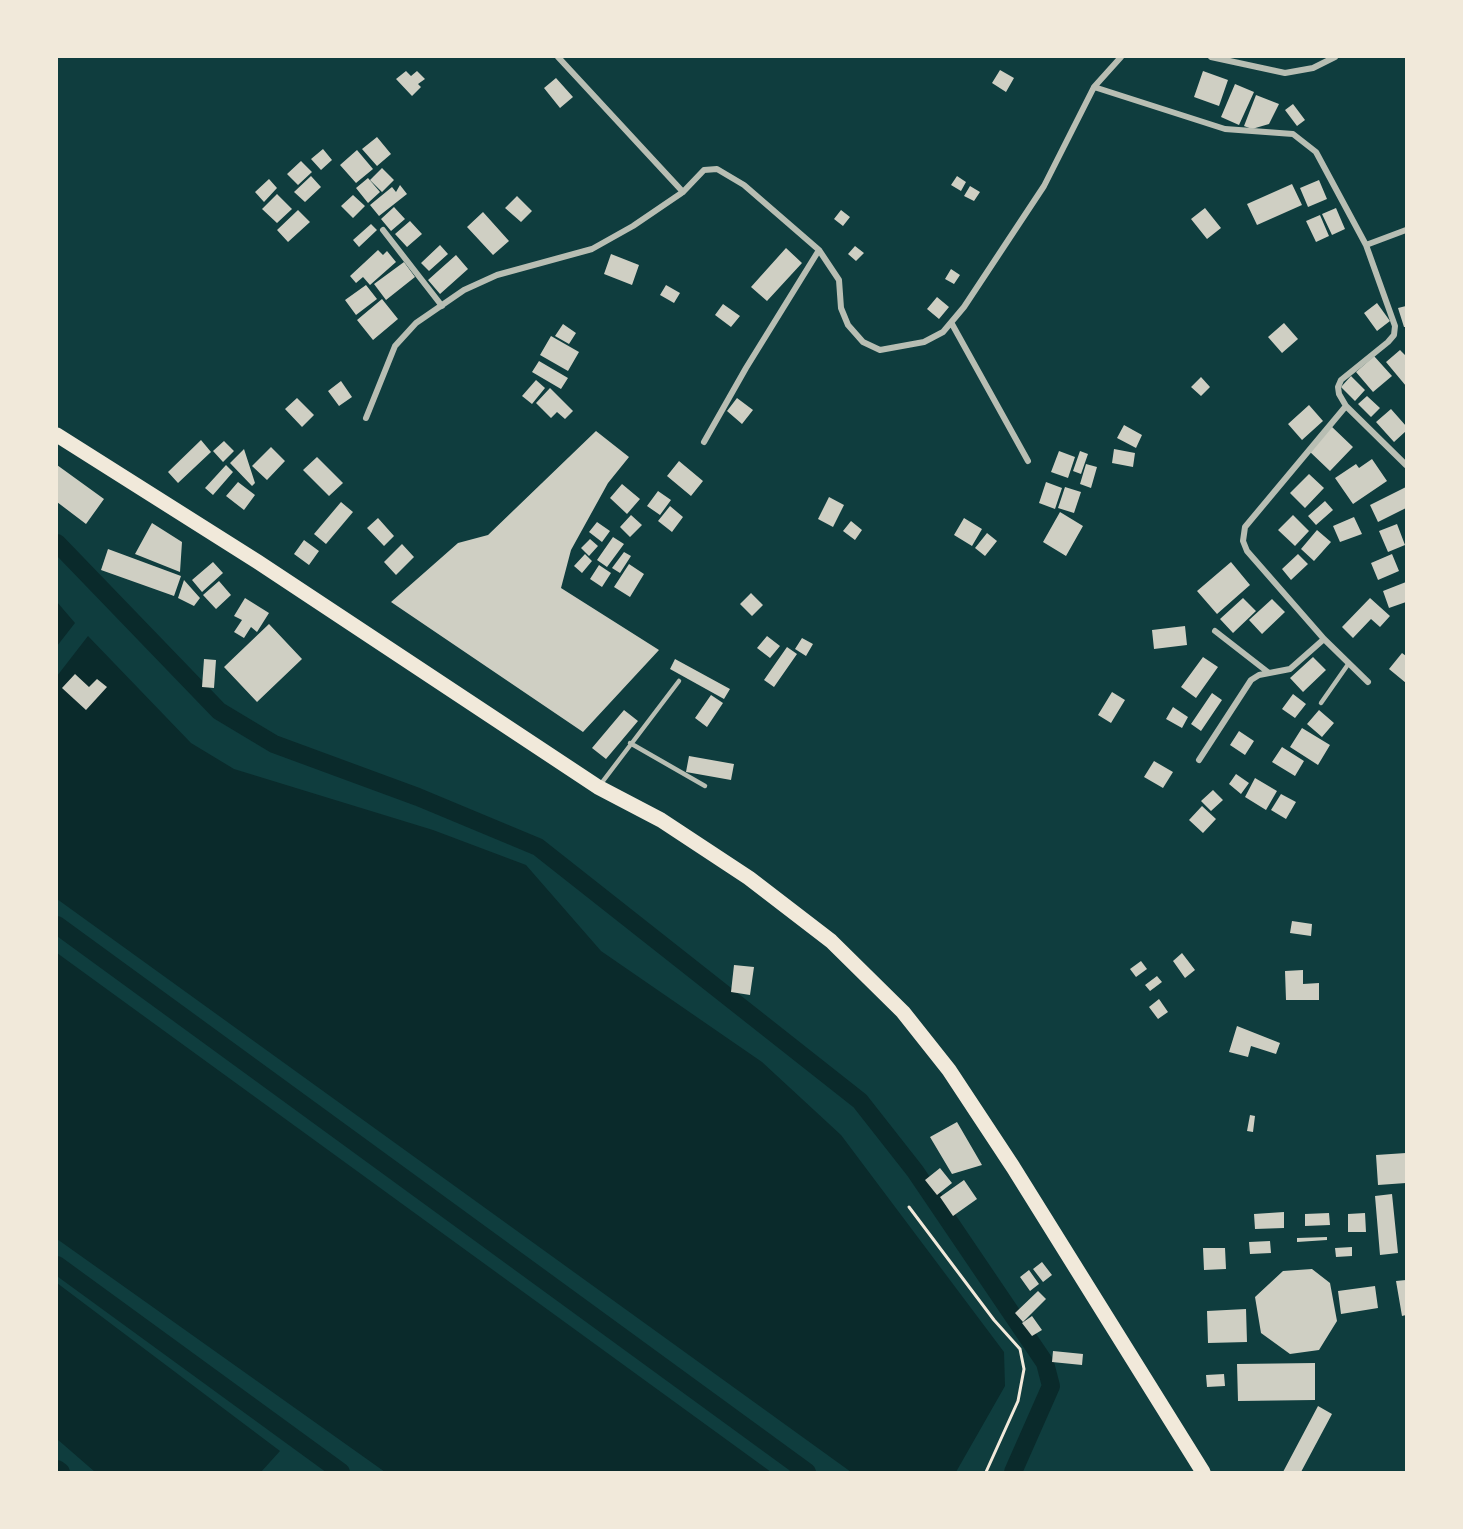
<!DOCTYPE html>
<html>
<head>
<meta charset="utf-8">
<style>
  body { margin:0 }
  #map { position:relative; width:1463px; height:1529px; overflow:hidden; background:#0f3d3e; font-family:"DM Sans",sans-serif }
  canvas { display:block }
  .frame { position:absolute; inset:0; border:58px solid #f1e9da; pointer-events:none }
</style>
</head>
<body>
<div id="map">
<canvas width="1463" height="1529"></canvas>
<div class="frame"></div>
</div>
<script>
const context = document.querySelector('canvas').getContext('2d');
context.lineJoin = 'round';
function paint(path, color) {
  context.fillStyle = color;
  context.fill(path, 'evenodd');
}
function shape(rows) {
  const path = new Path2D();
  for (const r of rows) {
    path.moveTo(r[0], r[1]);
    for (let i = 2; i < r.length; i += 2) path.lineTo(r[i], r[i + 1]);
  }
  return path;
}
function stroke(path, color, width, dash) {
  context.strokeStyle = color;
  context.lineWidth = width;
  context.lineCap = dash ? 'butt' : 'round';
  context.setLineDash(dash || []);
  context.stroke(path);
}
const water = shape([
  [57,602,75,623,57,646],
  [88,636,191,743,234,769,433,830,526,865,601,951,762,1062,841,1135,1004,1352,1005,1386,956,1472,851,1472,57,899,57,676],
  [57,953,771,1472,385,1472,57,1239],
  [57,1283,280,1451,261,1472,95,1472,57,1439]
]);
const canal = shape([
  [57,543,219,711,274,744,418,797,538,847,860,1101,915,1171,1045,1363,1051,1386,1013,1472],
  [57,925,807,1472],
  [57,1265,341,1472],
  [57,1469,61,1472]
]);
const building = shape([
  [1000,70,1014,78,1006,92,992,83],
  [406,71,411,76,417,71,425,79,418,84,421,87,412,96,396,79],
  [1203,71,1228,80,1219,106,1194,97],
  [556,78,573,97,560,108,544,88],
  [1235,84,1254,92,1239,125,1221,117],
  [1256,95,1279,104,1269,124,1252,129,1244,126],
  [1293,104,1305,120,1297,126,1285,110],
  [377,137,391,154,377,166,362,149],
  [323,149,332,160,321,170,311,159],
  [357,150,373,169,356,183,340,165],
  [301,161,312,172,298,185,287,174],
  [382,168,394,180,382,192,370,180],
  [311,176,321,187,305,202,294,192],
  [957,176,966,182,961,191,951,185],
  [368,178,380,192,368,203,356,188],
  [269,179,277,188,264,202,255,192],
  [1319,180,1327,199,1308,207,1300,188],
  [1292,184,1302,205,1257,225,1247,204],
  [400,185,407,194,379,216,370,205,392,187,396,192],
  [970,186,980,192,974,201,964,196],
  [277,194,292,209,277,223,262,209],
  [353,195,365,206,353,218,341,206],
  [517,196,532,211,521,222,505,208],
  [394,207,405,219,391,231,381,219],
  [1205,208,1221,228,1207,239,1191,219],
  [1336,208,1345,229,1332,235,1322,214],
  [298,210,310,222,288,242,277,230],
  [841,210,850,217,843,226,834,219],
  [483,212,509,241,493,255,467,227],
  [1320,215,1329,236,1316,242,1306,221],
  [410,221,422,234,407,247,395,234],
  [371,224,377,230,359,247,353,240],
  [440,245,448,254,429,271,421,263],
  [855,246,864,253,856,261,848,254],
  [786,248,802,263,767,301,751,287],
  [378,250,383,255,387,251,396,262,370,285,363,277,356,283,350,276],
  [611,254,639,265,632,285,604,274],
  [456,255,468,269,440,294,428,280],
  [404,262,415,277,386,300,374,284],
  [951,269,960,275,954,284,945,279],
  [366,285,377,299,356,315,345,300],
  [666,285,680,293,674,303,660,295],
  [937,297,949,307,939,319,927,309],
  [382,299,398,319,373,340,357,320],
  [1377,303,1390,321,1377,331,1364,313],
  [723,304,740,316,731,327,715,315],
  [1406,306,1406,327,1404,327,1398,308],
  [1284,323,1298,339,1282,353,1268,337],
  [563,324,576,333,569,344,555,336],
  [551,336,579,352,568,371,540,355],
  [1400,350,1406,356,1406,386,1386,362],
  [1374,356,1392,376,1373,392,1356,372],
  [539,361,568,378,561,389,532,372],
  [1351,376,1365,390,1355,401,1341,387],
  [1201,377,1210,387,1201,396,1191,387],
  [536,380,545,388,532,404,522,396],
  [341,381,352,397,339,406,328,391],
  [550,388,573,411,565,419,557,412,551,418,536,403],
  [1367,396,1380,408,1371,417,1358,404],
  [297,398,314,415,302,427,285,409],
  [737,398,753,410,742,424,727,411],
  [1309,405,1323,421,1302,440,1288,424],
  [1391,409,1406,426,1406,431,1394,442,1376,422],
  [1124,425,1142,435,1136,448,1117,438],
  [1331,426,1353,447,1330,471,1308,450],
  [596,431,629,457,608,483,571,550,561,588,659,650,583,732,391,602,458,543,488,535],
  [201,440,211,452,178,483,168,472],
  [224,441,234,451,223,462,213,451],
  [271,447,285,461,267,480,252,466],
  [244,449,255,483,252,486,230,463],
  [1114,449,1135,453,1133,467,1112,463],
  [1059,451,1075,457,1068,478,1051,472],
  [1080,451,1088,454,1081,474,1073,471],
  [317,457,343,483,329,496,303,470],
  [1372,459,1387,481,1353,504,1335,478,1356,464,1359,468],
  [679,461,703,481,691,496,667,476],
  [1086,464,1097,467,1091,488,1080,484],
  [57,465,104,499,86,524,57,502],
  [226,465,233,472,213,495,205,488],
  [1309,474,1324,488,1305,508,1290,493],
  [238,482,255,495,244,510,226,496],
  [1046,482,1062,488,1055,509,1039,503],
  [622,484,640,499,627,514,610,498],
  [1065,487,1081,492,1074,513,1058,508],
  [1406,487,1406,508,1378,522,1370,505],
  [658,491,671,500,660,515,647,506],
  [829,497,844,505,833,527,818,519],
  [1325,501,1333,510,1316,525,1308,516],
  [341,502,353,512,326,544,314,534],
  [670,506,683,517,672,532,658,521],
  [1060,512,1083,526,1066,556,1043,542],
  [631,515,642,525,630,537,620,527],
  [1293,515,1309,531,1295,546,1278,530],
  [1354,517,1362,534,1340,542,1333,526],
  [378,518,394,536,384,546,367,528],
  [964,518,982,529,972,546,954,535],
  [851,521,862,530,855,540,843,531],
  [597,522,610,531,602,542,589,532],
  [152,523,182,542,180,572,135,554],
  [1397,524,1405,545,1388,552,1379,531],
  [1317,530,1331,542,1314,561,1301,549],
  [987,533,997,541,985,556,975,548],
  [613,537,624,544,607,567,597,560],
  [590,539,598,546,589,556,581,548],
  [304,540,319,551,309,565,294,554],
  [402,544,414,557,396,575,384,562],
  [108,549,181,576,174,596,101,570],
  [624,552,631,556,620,573,612,568],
  [585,554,592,561,582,573,574,566],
  [1298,554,1308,564,1291,580,1282,569],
  [1392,554,1399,571,1378,580,1371,563],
  [213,562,223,573,202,592,192,580],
  [1231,562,1250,585,1217,614,1197,591],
  [629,564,644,574,630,597,614,587],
  [599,565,611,573,602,587,590,579],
  [184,580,200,598,194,606,178,598],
  [219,581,231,595,216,609,203,595],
  [1406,582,1406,602,1389,608,1383,591],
  [751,593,763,605,752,616,740,604],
  [245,598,269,613,257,632,251,627,244,638,234,632,242,620,234,616],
  [1243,598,1256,611,1233,633,1220,619],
  [1370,598,1390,616,1380,627,1371,619,1353,638,1342,627],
  [1272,599,1285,612,1262,634,1249,620],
  [269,624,302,659,257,702,224,667],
  [1185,626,1187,645,1154,649,1152,630],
  [767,636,780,646,770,658,757,648],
  [802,638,813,644,806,656,795,649],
  [787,647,797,654,774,687,764,680],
  [1402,653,1406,656,1406,683,1389,669],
  [1203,657,1218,667,1196,698,1181,687],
  [1313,657,1326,670,1303,692,1290,678],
  [204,659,216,660,214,688,202,687],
  [675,659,730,689,724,699,670,669],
  [75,674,89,687,97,679,107,687,86,710,62,688],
  [1112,692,1125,700,1111,723,1098,715],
  [1212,693,1222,700,1201,731,1191,724],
  [1293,694,1306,704,1295,718,1282,709],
  [711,695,723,703,707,727,695,718],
  [1173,707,1188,717,1182,728,1166,719],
  [624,710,638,721,606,759,592,748],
  [1319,710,1334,723,1322,737,1307,724],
  [1302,728,1330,745,1318,765,1290,747],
  [1239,731,1254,741,1245,755,1230,745],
  [1282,747,1304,761,1295,776,1272,762],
  [689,756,734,764,731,780,686,772],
  [1154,761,1173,772,1163,788,1144,777],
  [1236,774,1249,783,1241,794,1229,784],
  [1255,778,1277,791,1266,810,1245,797],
  [1213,790,1223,800,1211,811,1201,801],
  [1281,794,1296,802,1286,819,1271,810],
  [1202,806,1216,819,1203,833,1189,820],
  [1292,921,1312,924,1311,936,1290,933],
  [1182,953,1195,970,1185,978,1173,961],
  [1141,961,1147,969,1136,977,1130,969],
  [734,965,754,967,750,995,731,992],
  [1303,970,1303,984,1319,983,1319,1000,1286,1000,1285,971],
  [1157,976,1162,982,1150,991,1145,985],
  [1159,999,1168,1012,1158,1019,1149,1007],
  [1237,1026,1280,1043,1276,1054,1251,1046,1248,1057,1229,1052],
  [1250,1115,1255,1116,1253,1132,1247,1131],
  [957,1122,982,1165,952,1174,930,1137],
  [1406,1153,1406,1183,1378,1185,1376,1155],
  [940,1168,952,1183,937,1195,925,1180],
  [964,1180,977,1199,953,1216,940,1197],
  [1392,1194,1398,1253,1380,1255,1375,1196],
  [1284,1212,1284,1228,1255,1229,1254,1214],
  [1329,1213,1330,1225,1305,1226,1305,1214],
  [1365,1213,1366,1232,1348,1232,1348,1214],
  [1327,1237,1327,1240,1297,1242,1297,1238],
  [1270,1241,1271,1253,1250,1254,1249,1242],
  [1352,1247,1352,1256,1336,1257,1335,1248],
  [1203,1248,1225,1248,1226,1269,1204,1270],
  [1042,1262,1052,1275,1043,1282,1033,1269],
  [1312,1269,1330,1283,1337,1321,1319,1350,1290,1354,1261,1333,1255,1297,1283,1271],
  [1029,1270,1039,1284,1030,1291,1020,1277],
  [1406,1280,1406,1315,1402,1316,1396,1281],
  [1375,1286,1378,1308,1341,1314,1338,1291],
  [1038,1291,1046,1299,1023,1322,1015,1313],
  [1246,1309,1247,1342,1208,1343,1207,1311],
  [1032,1316,1042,1330,1032,1336,1022,1323],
  [1053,1351,1083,1354,1082,1365,1052,1362],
  [1315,1363,1315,1400,1238,1401,1237,1364],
  [1224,1374,1225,1386,1207,1387,1206,1375],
  [1318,1406,1332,1414,1301,1472,1283,1472]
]);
const path = shape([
  [909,1207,994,1320,1020,1349,1024,1369,1018,1401,986,1472]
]);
const service = shape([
  [1321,703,1349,663],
  [630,743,705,786],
  [600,785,679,681]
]);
const minor = shape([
  [558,57,683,192],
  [1211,57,1285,73,1313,68,1335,57],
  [1094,87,1225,129,1293,134,1316,152,1366,245,1395,326,1394,335,1388,342,1341,380,1338,387,1339,394,1346,406,1406,465],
  [383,230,442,306],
  [1366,245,1406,230],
  [952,324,1028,461],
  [1346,406,1245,527,1243,541,1247,551,1324,639,1368,682],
  [366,418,395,346,416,323,464,290,497,275,592,249,633,226,683,192,704,170,717,169,744,185,819,250,839,280,841,308,848,325,863,342,880,350,924,342,943,332,964,307,1044,186,1094,87,1121,57],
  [704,442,746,368,819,250],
  [1215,631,1269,673],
  [1199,760,1251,680,1259,675,1290,669,1324,639]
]);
const primary = shape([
  [57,435,258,562,598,787,661,820,749,878,831,941,903,1012,949,1070,1013,1167,1203,1472]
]);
paint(water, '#0a2a2b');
stroke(canal, '#0a2a2b', 18);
paint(building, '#cfcfc3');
stroke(path, '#f1e9da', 3);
stroke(service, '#b8beb3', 4.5);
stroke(minor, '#b8beb3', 6);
stroke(primary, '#f1e9da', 15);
</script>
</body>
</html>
